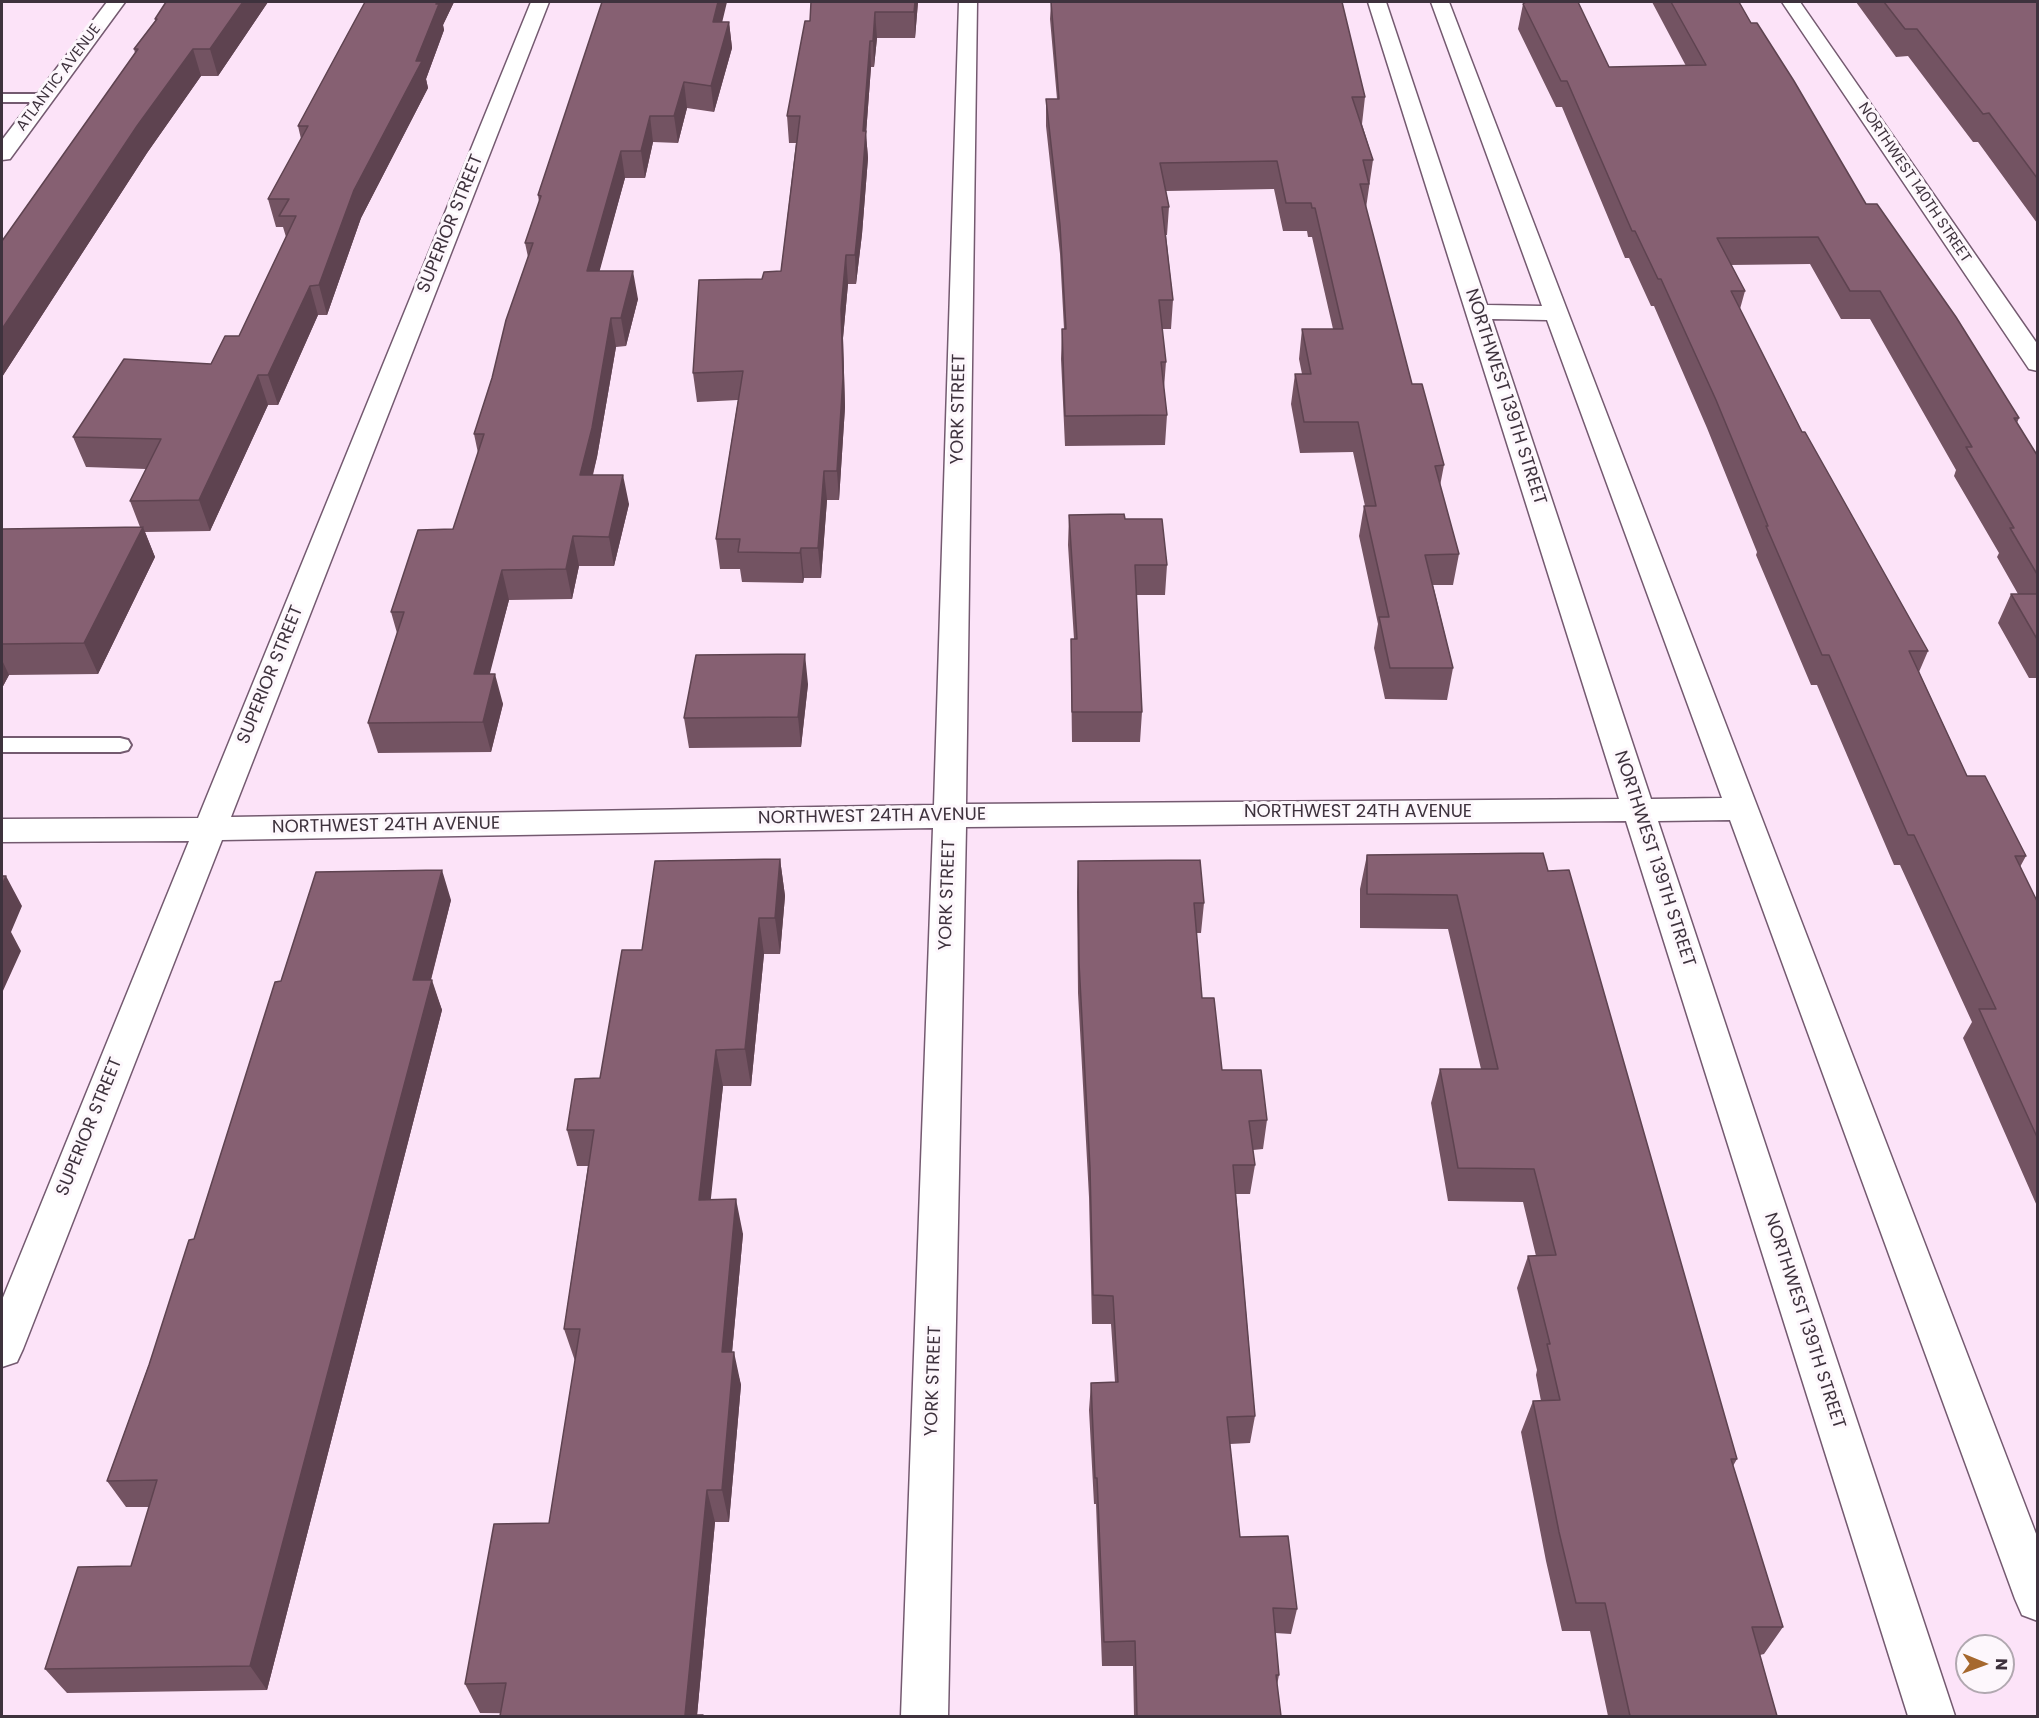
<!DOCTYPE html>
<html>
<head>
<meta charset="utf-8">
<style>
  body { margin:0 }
  #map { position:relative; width:2039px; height:1718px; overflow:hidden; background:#fce3f8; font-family:Poppins,sans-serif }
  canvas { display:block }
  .frame { position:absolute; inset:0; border:3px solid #3e323d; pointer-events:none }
  .north { position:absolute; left:1955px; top:1634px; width:60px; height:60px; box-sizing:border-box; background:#fdf7fc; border:2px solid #b1a8b0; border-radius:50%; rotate:91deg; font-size:16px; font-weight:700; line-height:24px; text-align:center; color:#3e323d }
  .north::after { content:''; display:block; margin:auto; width:21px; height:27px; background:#a6682e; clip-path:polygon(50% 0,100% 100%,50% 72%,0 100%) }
</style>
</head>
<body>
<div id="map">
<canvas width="2039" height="1718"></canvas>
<div class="frame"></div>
<div class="north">N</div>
</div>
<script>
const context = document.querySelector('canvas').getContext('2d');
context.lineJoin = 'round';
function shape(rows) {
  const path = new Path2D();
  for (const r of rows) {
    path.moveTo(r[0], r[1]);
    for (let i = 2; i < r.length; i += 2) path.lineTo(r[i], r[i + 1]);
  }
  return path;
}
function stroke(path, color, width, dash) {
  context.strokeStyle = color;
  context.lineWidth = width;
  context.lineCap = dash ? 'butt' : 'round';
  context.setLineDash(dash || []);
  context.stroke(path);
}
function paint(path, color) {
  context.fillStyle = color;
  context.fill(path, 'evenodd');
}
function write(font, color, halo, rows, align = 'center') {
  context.font = font + ' Poppins,sans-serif';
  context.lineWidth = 6;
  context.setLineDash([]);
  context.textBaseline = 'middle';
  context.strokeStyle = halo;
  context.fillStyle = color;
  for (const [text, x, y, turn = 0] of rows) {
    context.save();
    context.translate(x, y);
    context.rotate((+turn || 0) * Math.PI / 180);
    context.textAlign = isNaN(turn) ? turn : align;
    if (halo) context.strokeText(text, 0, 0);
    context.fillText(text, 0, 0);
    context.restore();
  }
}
const lane = shape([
  [2,94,44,94,51,98,44,102,2,102,2,94],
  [2,738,120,738,128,740,131,745,128,750,120,752,2,752,2,738]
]);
const street = shape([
  [107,2,125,2,10,159,2,160,2,140,107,2],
  [531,2,549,2,231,817,934,805,959,2,977,2,966,804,1619,799,1368,2,1386,2,1487,305,1542,306,1431,2,1449,2,2038,1539,2038,1621,2022,1615,2015,1599,1730,820,1658,821,1955,1716,1908,1716,1626,821,966,827,948,1716,901,1716,933,828,222,840,23,1349,17,1362,2,1367,2,1300,189,841,2,842,2,819,198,818,531,2],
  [1492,319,1547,320,1722,798,1651,799,1492,319],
  [1782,2,1800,2,2038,345,2038,371,2029,369,1782,2]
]);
const wall = shape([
  [268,2,218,76,201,76,147,153,2,377,2,241,135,53,134,49,155,21,155,19],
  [365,2,454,2,443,25,444,30,426,79,428,88,361,218,327,315,318,315,278,405,268,405,210,531,145,532,155,557,98,674,9,675,2,688,2,529,140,527,130,501,146,469,86,467,73,437,211,364,239,336,286,237,283,227,276,227,268,199,301,139,298,126],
  [811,2,918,2,915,38,877,38,874,67,871,67,866,134,868,158,862,234,856,284,848,284,843,338,845,407,839,500,827,500,821,578,804,578,803,583,742,582,740,569,720,569,716,539,738,400,697,402,693,373,762,279,781,271,796,143,789,143,787,116,810,21],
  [1051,2,1342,2,1365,97,1362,124,1373,160,1366,208,1412,384,1444,465,1440,486,1459,554,1453,585,1433,585,1453,668,1447,700,1385,699,1374,648,1378,624,1359,536,1364,506,1365,506,1353,452,1300,453,1291,404,1295,374,1302,374,1299,359,1302,329,1333,329,1312,237,1308,237,1307,231,1283,231,1274,189,1166,191,1169,207,1167,235,1166,235,1173,300,1171,329,1162,329,1166,362,1164,388,1167,415,1165,445,1065,446,1061,359,1062,329,1064,329,1060,254,1046,126,1046,99,1057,99,1050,19],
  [1652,2,1739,2,1751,23,1866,204,2019,418,2017,423,2037,455,2037,678,2029,678,1998,623,2011,594,2018,594,1997,557,1999,553,1954,476,1956,470,1870,319,1841,319,1810,264,1731,265,1745,291,1740,309,1802,432,1928,651,1919,672,1967,776,2026,856,2020,867,2037,901,2037,1206,1963,1038,1972,1022,1900,865,1894,865,1817,685,1811,685,1756,555,1757,552,1707,428,1654,306,1651,306,1629,258,1625,258,1562,107,1556,107,1518,29,1523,4,1609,67,1686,66],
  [1856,2,2037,2,2037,223,1978,142,1973,142,1908,56,1896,57],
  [722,22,729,22,732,48,714,112,687,108,678,143,653,142,645,178,625,178,599,271,638,299,626,346,616,347,597,457,593,475,629,504,614,566,579,566,572,599,509,600,489,674,503,704,491,752,378,753,368,723,397,633,391,612,453,529,478,453,474,434,492,378,528,257,525,243,539,202,538,195],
  [1069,515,1125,519,1167,565,1165,595,1136,595,1142,712,1140,742,1072,742,1071,669,1071,639,1074,639,1068,545],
  [808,684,801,747,689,748,684,718],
  [1367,855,1548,871,1737,1459,1733,1466,1783,1627,1764,1654,1760,1655,1777,1716,1608,1716,1590,1631,1562,1631,1546,1561,1521,1432,1533,1401,1541,1401,1536,1375,1537,1370,1517,1288,1528,1256,1536,1256,1523,1202,1448,1201,1431,1103,1440,1069,1481,1069,1448,929,1360,928,1360,889],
  [780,859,785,896,780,954,764,954,751,1086,723,1086,710,1199,743,1234,732,1352,741,1385,729,1522,715,1522,697,1715,480,1713,465,1684,549,1523,575,1361,564,1329,588,1166,577,1166,567,1130,600,1078,642,950],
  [1078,861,1204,903,1201,933,1196,933,1202,998,1222,1070,1267,1120,1263,1149,1253,1150,1255,1165,1250,1194,1236,1194,1255,1416,1250,1443,1230,1444,1240,1537,1297,1609,1291,1634,1275,1633,1279,1675,1277,1685,1281,1716,1134,1716,1133,1666,1102,1666,1096,1504,1094,1504,1089,1410,1091,1383,1115,1382,1111,1324,1092,1324,1089,1197,1078,993,1077,892],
  [451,900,431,980,442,1010,267,1690,67,1693,45,1669,131,1566,149,1507,126,1507,107,1481,194,1239,281,981]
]);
const shadedWall = shape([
  [243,2,268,2,218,76,210,49],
  [437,2,454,2,443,25,444,30,426,79,428,88,361,218,327,315,319,285,354,190,416,61],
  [718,2,727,2,716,48,713,22],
  [915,2,918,2,915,38,914,12],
  [875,12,877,38,874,67,873,41],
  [729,22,732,48,714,112,711,86],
  [870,41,871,67,866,134,868,158,862,234,856,284,855,255,863,131],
  [193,49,201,76,147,153,2,377,2,329,137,126],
  [684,82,687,108,678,143,674,116],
  [650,116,653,142,645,178,641,151],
  [621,151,625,178,592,299,587,271],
  [846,255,848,284,843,338,845,407,839,500,837,471,841,309],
  [633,271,638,299,626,346,621,318],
  [310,286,318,315,278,405,268,375],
  [611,318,616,347,597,457,585,504,580,475],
  [258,375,268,405,210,531,199,500],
  [824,471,827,500,821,578,818,548],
  [623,475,629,504,614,566,609,537],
  [143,527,155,557,98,674,84,643],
  [573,536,579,566,572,599,566,569],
  [801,548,804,578,803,583,800,553],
  [502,570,509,600,482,704,474,674],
  [805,654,808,684,801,747,798,717],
  [2,660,9,675,2,688],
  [495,674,503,704,491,752,483,722],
  [780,859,785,896,780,954,775,918],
  [442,870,451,900,423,1010,413,980],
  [6,876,22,906,11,932,21,951,2,993,2,885],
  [759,918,764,954,751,1086,745,1049],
  [432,980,442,1010,267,1690,250,1666],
  [716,1050,723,1086,707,1235,699,1200],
  [736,1199,743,1234,729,1385,722,1352],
  [734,1352,741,1385,729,1522,722,1490],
  [707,1490,715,1522,697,1716,685,1715]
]);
const building = shape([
  [166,2,243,2,210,49,193,49,137,126,2,329,2,241,138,49,134,49,157,19,155,19,166,2],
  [365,2,437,2,436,4,439,4,416,61,422,61,354,190,319,285,310,286,268,375,258,375,199,500,130,501,161,439,73,437,124,359,211,364,225,336,239,336,296,216,279,216,289,199,268,199,308,126,298,126,365,2],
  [602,2,718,2,713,22,729,22,711,86,684,82,674,116,650,116,641,151,621,151,587,271,633,271,621,318,611,318,592,428,580,475,623,475,609,537,573,536,566,569,502,570,474,674,495,674,483,722,368,723,404,612,391,612,418,530,453,529,484,434,474,434,492,378,506,320,533,243,525,243,541,196,538,195,602,2],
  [811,2,915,2,914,12,875,12,873,41,870,41,863,131,866,131,860,207,855,255,846,255,841,309,843,378,837,471,824,471,818,548,801,548,800,553,738,552,740,539,716,539,743,371,693,373,699,280,762,279,764,272,781,271,800,116,787,116,805,21,810,21,811,2],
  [1051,2,1342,2,1365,97,1352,97,1373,160,1363,160,1369,184,1360,184,1412,384,1422,384,1444,465,1435,466,1459,554,1425,555,1453,668,1390,668,1379,617,1389,617,1364,506,1376,506,1358,422,1304,422,1295,374,1311,374,1302,329,1343,329,1315,208,1312,208,1311,203,1286,203,1277,161,1160,163,1169,207,1162,207,1173,300,1159,300,1166,362,1161,362,1167,415,1065,416,1062,329,1066,329,1060,225,1046,99,1059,99,1051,2],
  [1526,2,1578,2,1609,67,1706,65,1671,2,1739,2,1751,23,1757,23,1794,81,1866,204,1877,204,1956,317,2019,418,2014,418,2037,455,2037,574,2010,528,2014,528,1966,447,1972,447,1880,291,1850,291,1818,237,1717,238,1745,291,1731,291,1802,432,1805,432,1928,651,1909,651,1967,776,1985,776,2026,856,2015,856,2037,901,2037,1137,1979,1009,1996,1009,1914,835,1908,835,1829,655,1822,655,1766,526,1768,526,1716,400,1661,279,1658,279,1635,231,1632,231,1567,81,1561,81,1523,4,1526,2],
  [1884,2,2037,2,2037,178,1989,113,1983,114,1917,29,1905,29,1884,2],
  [1124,514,1125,519,1162,519,1167,565,1135,565,1142,712,1072,712,1071,639,1077,639,1069,515,1124,514],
  [143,527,84,643,2,644,2,529,143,527],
  [2011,594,2037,594,2037,639,2011,594],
  [805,654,798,717,684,718,696,655,805,654],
  [1543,853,1548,871,1569,870,1737,1459,1731,1459,1783,1627,1752,1627,1777,1716,1630,1716,1605,1603,1576,1603,1559,1532,1533,1401,1560,1400,1547,1344,1550,1344,1528,1256,1556,1255,1534,1169,1458,1168,1440,1069,1498,1069,1457,895,1367,894,1367,855,1543,853],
  [780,859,775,918,759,918,745,1049,716,1050,699,1200,736,1199,722,1352,734,1352,722,1490,707,1490,685,1715,703,1715,703,1716,500,1716,506,1683,465,1684,494,1524,549,1523,580,1329,564,1329,594,1130,567,1130,575,1079,600,1078,622,950,642,950,655,861,780,859],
  [1200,860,1204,903,1194,903,1202,998,1214,998,1222,1070,1261,1070,1267,1120,1249,1121,1255,1165,1233,1165,1255,1416,1227,1417,1240,1537,1288,1536,1297,1609,1273,1608,1279,1675,1276,1675,1281,1716,1137,1716,1135,1641,1104,1642,1097,1478,1095,1478,1091,1383,1118,1382,1113,1296,1093,1295,1090,1168,1079,963,1078,861,1200,860],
  [442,870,413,980,432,980,250,1666,45,1669,78,1567,131,1566,157,1480,107,1481,149,1365,189,1240,194,1239,275,982,281,981,316,872,442,870],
  [2,876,6,876,2,885,2,876]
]);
const farStreetnames = [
  ["ATLANTIC AVENUE",59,78,-53],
  ["NORTHWEST 140TH STREET",1914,183,56]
];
const streetNames = [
  ["SUPERIOR STREET",451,224,-68],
  ["NORTHWEST 139TH STREET",1505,397,72],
  ["YORK STREET",959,409,-89],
  ["SUPERIOR STREET",271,675,-68],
  ["NORTHWEST 24TH AVENUE",1358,812],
  ["NORTHWEST 24TH AVENUE",872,817,-1],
  ["NORTHWEST 24TH AVENUE",386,826,-1],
  ["NORTHWEST 139TH STREET",1654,859,72],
  ["YORK STREET",948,895,-88],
  ["SUPERIOR STREET",90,1127,-68],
  ["NORTHWEST 139TH STREET",1804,1321,72],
  ["YORK STREET",934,1381,-88]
];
stroke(lane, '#745a70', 4);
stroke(street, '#745a70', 3);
paint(lane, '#fff');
paint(street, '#fff');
paint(wall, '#735362');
paint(shadedWall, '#5e4350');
paint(building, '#866072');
stroke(building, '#5e4350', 1.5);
write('15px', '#3e323d', '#fdf7fc', farStreetnames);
write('18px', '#3e323d', '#fdf7fc', streetNames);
</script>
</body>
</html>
